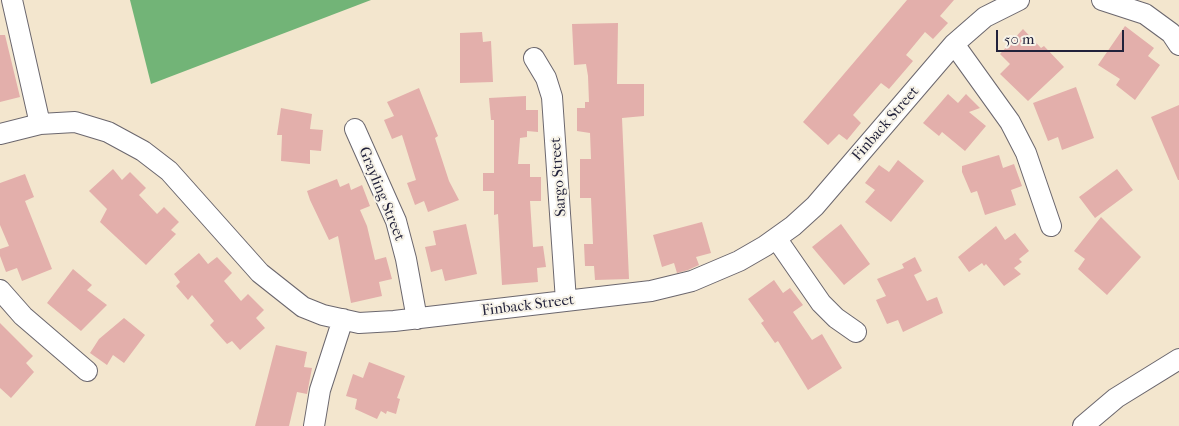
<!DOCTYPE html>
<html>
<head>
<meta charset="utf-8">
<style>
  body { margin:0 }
  #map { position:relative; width:1179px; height:426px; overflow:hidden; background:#f3e6ce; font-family:"IM FELL French Canon",serif }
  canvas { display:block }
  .scale { position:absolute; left:996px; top:30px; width:128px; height:22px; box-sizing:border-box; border:2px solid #22223b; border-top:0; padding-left:6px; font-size:15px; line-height:18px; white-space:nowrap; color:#22223b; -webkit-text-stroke:4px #f7f3e8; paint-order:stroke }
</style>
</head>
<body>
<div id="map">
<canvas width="1179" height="426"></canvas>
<div class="scale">50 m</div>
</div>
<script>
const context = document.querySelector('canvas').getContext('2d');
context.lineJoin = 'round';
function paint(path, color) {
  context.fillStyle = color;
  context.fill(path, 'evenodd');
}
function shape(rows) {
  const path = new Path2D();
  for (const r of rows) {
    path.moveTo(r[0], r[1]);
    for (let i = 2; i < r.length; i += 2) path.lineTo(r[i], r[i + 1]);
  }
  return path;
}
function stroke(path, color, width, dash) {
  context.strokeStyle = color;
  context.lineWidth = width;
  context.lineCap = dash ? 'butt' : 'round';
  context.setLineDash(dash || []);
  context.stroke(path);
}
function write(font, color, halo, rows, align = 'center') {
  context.font = font + ' "IM FELL French Canon",serif';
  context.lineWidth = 4;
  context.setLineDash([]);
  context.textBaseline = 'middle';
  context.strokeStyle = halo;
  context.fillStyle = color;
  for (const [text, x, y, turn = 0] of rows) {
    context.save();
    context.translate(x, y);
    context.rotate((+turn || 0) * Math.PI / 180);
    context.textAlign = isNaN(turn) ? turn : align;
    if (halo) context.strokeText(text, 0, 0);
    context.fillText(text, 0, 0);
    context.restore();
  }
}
const forest = shape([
  [130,0,371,0,151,84]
]);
const building = shape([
  [907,0,954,0,940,16,948,23,933,39,925,32,906,55,913,61,889,89,881,83,853,115,861,123,847,140,839,134,828,145,803,122],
  [618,23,617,84,644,84,644,116,622,118,629,279,595,280,594,266,585,266,584,244,593,244,591,198,580,198,580,159,591,159,590,133,577,131,577,108,585,108,585,102,589,102,588,76,586,64,574,65,572,24],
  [1125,26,1154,48,1148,56,1160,65,1135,100,1116,85,1120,79,1098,65],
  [1023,29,1041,48,1044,46,1064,67,1028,101,1000,74,1010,64,1000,54],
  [482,32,483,42,491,41,493,82,460,83,460,33],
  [0,35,5,35,20,97,0,102],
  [1076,87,1094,138,1062,150,1058,137,1048,141,1033,103],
  [419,88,438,136,435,138,449,181,459,200,428,212,424,201,415,205,407,183,416,180,402,135,392,139,384,120,394,116,387,102],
  [948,94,958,103,966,94,980,108,969,112,986,126,965,151,942,132,939,136,923,123],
  [526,96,526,110,538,110,538,132,527,131,527,137,520,138,518,164,530,164,530,177,541,177,541,201,530,201,533,247,543,246,546,267,537,268,538,282,502,285,498,214,494,215,494,191,483,191,483,173,494,173,494,120,491,120,489,98],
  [1179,105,1179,180,1178,180,1151,117],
  [281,108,312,114,310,129,323,130,321,151,310,150,310,164,281,161,282,135,277,135],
  [999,155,1003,168,1014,164,1022,186,1011,190,1016,205,985,215,977,191,971,193,962,172,962,166],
  [898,160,924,181,891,222,865,202,875,190,865,183,879,165,889,172],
  [113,169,122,180,130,172,146,188,139,195,157,214,164,207,179,222,171,230,176,234,146,265,100,222,107,209,89,191],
  [1117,169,1133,190,1095,218,1079,197],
  [25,174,34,197,25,201,52,269,22,281,17,268,6,272,0,256,0,249,9,246,0,225,0,183],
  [337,179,340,187,349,183,351,190,362,185,370,206,360,210,367,226,375,260,386,257,392,279,379,282,382,296,351,303,338,236,329,240,310,200,307,191],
  [1101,217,1141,257,1107,295,1078,269,1085,259,1074,251],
  [702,222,711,253,696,257,699,265,688,270,677,273,674,263,662,267,653,235],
  [466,224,477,274,445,281,442,269,431,272,425,247,436,245,433,231],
  [841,224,870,264,844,285,812,247],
  [996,226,1005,240,1015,233,1029,251,1019,259,1022,262,1014,268,1021,274,1004,286,986,264,984,266,982,263,969,272,958,257],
  [199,253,208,264,217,257,232,273,224,281,241,301,248,294,264,310,256,318,265,328,240,350,232,341,227,344,218,334,210,325,214,321,192,295,188,300,176,286,180,282,174,274],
  [915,257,922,271,914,275,927,301,937,297,943,313,903,332,898,320,887,324,876,300,886,296,877,279,904,268,902,264],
  [73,269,92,285,87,290,107,305,81,331,47,303],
  [774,280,783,293,790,288,803,305,793,312,812,340,822,334,842,368,808,390,778,341,775,343,761,323,764,321,748,299],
  [124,318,145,335,124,363,113,355,107,365,90,353,99,339],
  [0,323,33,356,26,363,34,372,11,398,0,388],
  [276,345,307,352,304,367,312,368,307,394,297,392,289,426,255,426],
  [369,362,405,376,397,398,400,399,396,414,387,411,386,414,381,411,377,419,355,409,357,399,346,396,353,374,363,378]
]);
const street = shape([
  [12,0,40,124],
  [1102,0,1145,14,1171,33,1179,45],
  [954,44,1010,122,1026,153,1051,226],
  [534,58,546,78,552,97,566,301],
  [355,129,396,221,406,259,417,319],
  [0,134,40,124,75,122,108,132,143,151,169,171,260,273,303,307,323,315,359,323,394,321,651,291,692,281,739,261,765,246,793,226,815,206,954,44,985,17,1019,0],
  [776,238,821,303,836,318,856,332],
  [0,290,23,316,87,371],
  [314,426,320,390,343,319],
  [1083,426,1116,398,1179,359]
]);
const streetNames = [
  ["Finback Street",886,124,-49],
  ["Sargo Street",559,177,-94],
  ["Grayling Street",381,194,68],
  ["Finback Street",528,306,-7]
];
paint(forest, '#72b477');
paint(building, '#e3afab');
stroke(street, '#6b676e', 22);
stroke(street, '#fff', 20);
write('15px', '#22223b', '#f7f3e8', streetNames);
</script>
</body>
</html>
